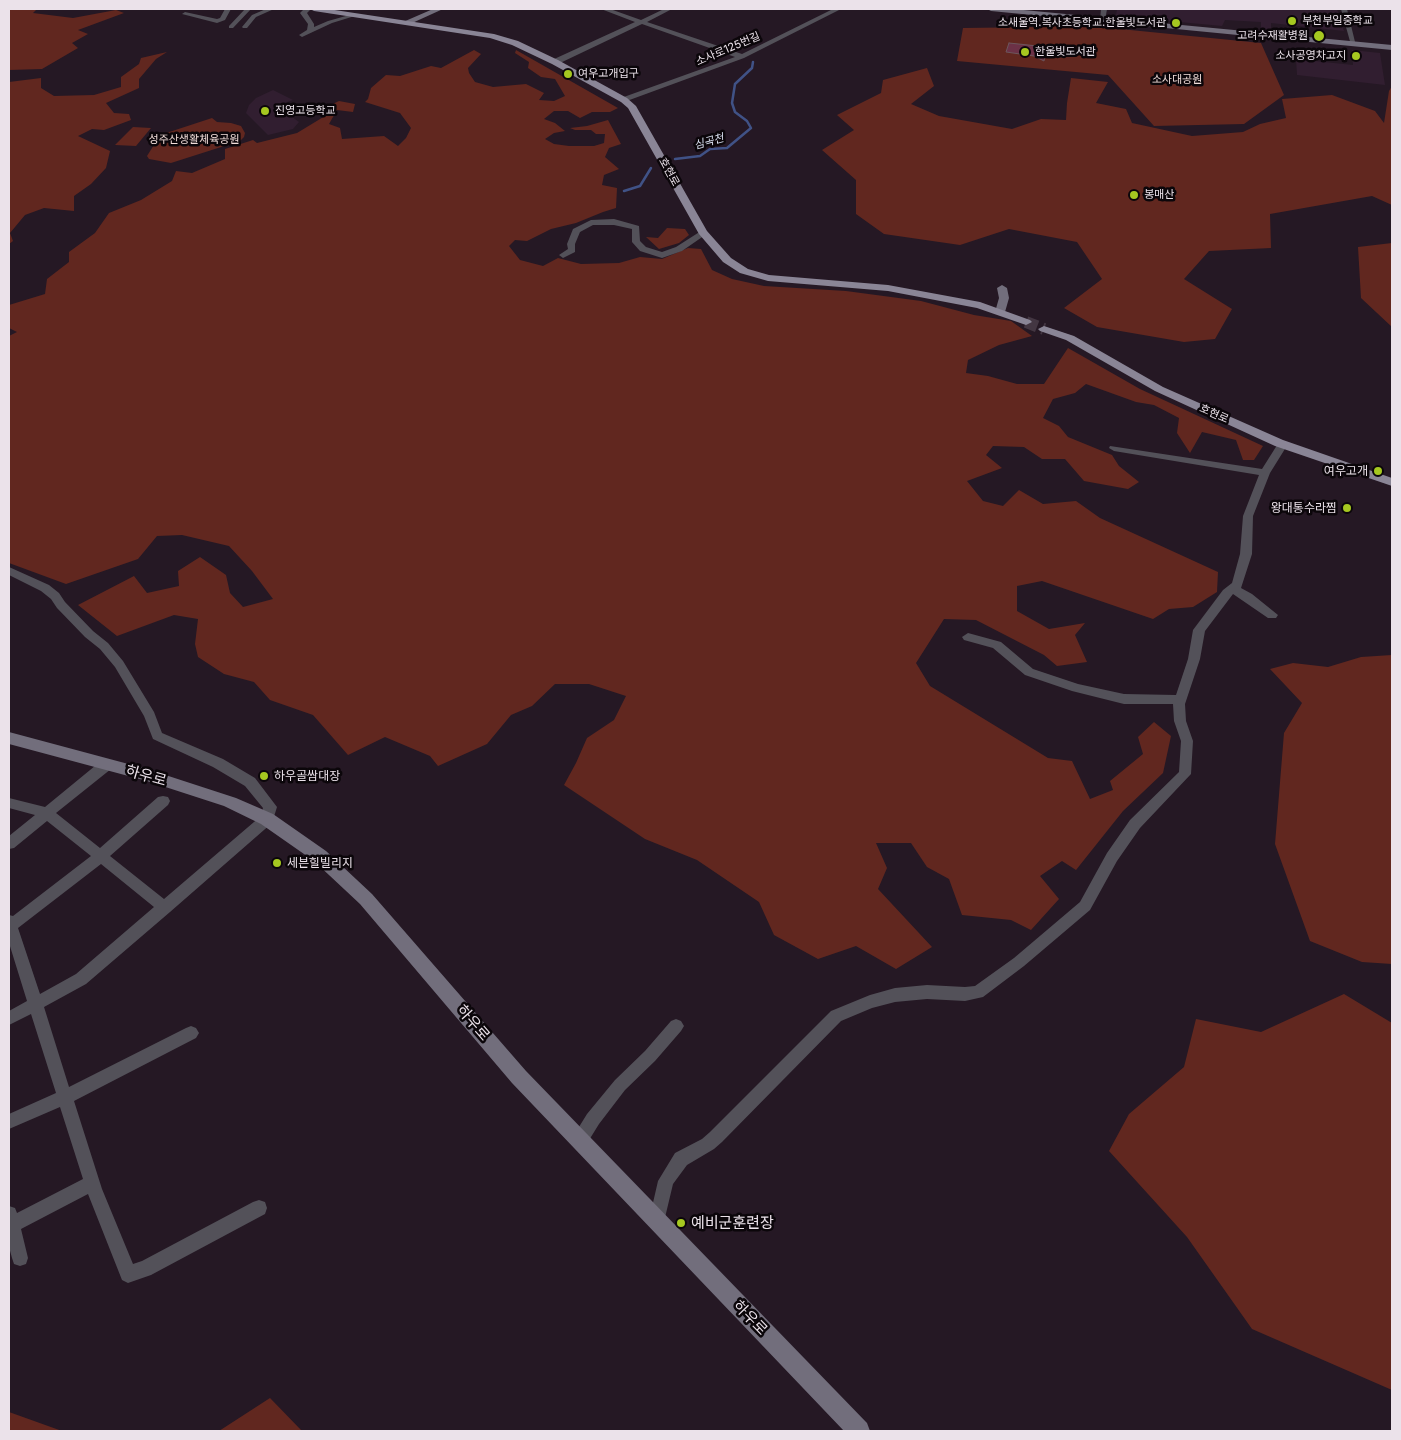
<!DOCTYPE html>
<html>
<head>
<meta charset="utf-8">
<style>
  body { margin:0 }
  #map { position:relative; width:1401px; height:1440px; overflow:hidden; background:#251824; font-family:Inter,sans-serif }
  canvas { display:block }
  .frame { position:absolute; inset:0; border:10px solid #ebe2ea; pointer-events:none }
</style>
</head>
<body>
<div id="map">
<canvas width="1401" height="1440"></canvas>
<div class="frame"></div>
</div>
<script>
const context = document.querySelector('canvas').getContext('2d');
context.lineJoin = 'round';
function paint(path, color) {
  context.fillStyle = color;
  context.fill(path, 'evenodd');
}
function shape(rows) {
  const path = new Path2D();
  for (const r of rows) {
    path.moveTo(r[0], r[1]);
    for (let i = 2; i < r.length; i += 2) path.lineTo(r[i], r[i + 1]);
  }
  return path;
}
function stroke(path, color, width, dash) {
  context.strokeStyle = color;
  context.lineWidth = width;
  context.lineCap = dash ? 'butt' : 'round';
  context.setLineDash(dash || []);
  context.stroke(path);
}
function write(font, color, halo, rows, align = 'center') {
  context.font = font + ' Inter,"Noto Sans KR",sans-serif';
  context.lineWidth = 5;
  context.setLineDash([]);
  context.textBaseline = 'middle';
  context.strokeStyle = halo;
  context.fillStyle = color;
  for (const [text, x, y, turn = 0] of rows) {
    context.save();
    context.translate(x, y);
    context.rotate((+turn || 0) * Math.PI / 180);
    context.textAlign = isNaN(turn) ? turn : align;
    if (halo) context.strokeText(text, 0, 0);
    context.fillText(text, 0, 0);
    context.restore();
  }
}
const built = shape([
  [1117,9,1337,9,1344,31,1271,23,1271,31,1261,30,1261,22,1225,20,1222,26,1116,16],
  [1352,50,1380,53,1385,85,1297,75,1296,59,1353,65],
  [273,90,293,100,281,104,281,109,299,122,293,129,268,135,246,113,249,105,256,98]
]);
const green = shape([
  [9,9,37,9,33,13,73,18,116,10,124,13,78,30,88,34,72,43,78,48,42,69,9,70],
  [1070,24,1261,43,1284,95,1244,124,1154,126,1108,75,957,61,963,28,1042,27],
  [474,50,481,54,468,68,469,73,475,82,493,87,526,84,544,93,539,100,554,101,565,96,555,79,541,77,528,68,529,62,515,53,516,50,618,108,610,112,592,112,580,118,568,111,554,111,544,119,555,123,565,131,554,133,545,139,554,144,569,146,594,146,604,143,605,134,596,134,591,130,575,130,570,128,587,126,608,120,621,144,609,148,605,157,619,169,604,175,602,185,617,188,616,208,603,212,576,223,551,229,527,241,515,240,509,246,520,260,543,266,558,258,581,264,619,263,640,257,662,259,688,248,701,249,712,270,732,279,764,286,846,291,921,301,974,315,1011,321,1032,336,999,345,968,360,966,373,988,376,1017,384,1044,384,1068,348,1140,389,1263,446,1254,460,1243,460,1236,440,1202,432,1190,453,1177,433,1179,418,1154,405,1136,402,1086,384,1075,393,1053,399,1043,418,1059,426,1068,437,1112,455,1119,466,1139,482,1128,489,1084,481,1065,459,1042,459,1024,447,993,446,986,455,1002,468,967,481,983,501,1003,506,1019,490,1043,504,1076,501,1100,518,1218,572,1217,592,1193,607,1169,609,1153,619,1042,581,1017,586,1017,611,1049,629,1085,623,1075,635,1087,662,1057,666,1044,655,976,620,944,619,916,663,930,686,1048,758,1072,761,1090,799,1113,790,1110,781,1143,754,1138,737,1154,722,1171,736,1163,773,1123,811,1076,870,1062,861,1040,876,1059,899,1031,930,1011,920,962,915,949,879,927,867,911,843,876,843,887,868,878,889,932,947,896,969,856,946,818,959,774,935,759,902,697,860,645,839,564,785,576,763,587,738,614,720,626,696,589,684,555,684,532,706,511,715,487,744,438,766,430,756,385,737,348,755,313,715,270,700,254,682,224,674,198,657,195,644,198,619,174,615,117,636,78,605,134,576,147,593,179,586,178,571,200,557,226,575,230,593,243,607,273,599,252,571,229,546,182,535,157,536,138,559,66,584,9,563,9,336,17,332,9,328,9,305,45,294,47,279,69,262,69,252,95,233,109,213,141,200,172,181,176,171,192,173,225,159,225,149,253,140,257,143,297,133,325,116,320,110,339,101,355,104,353,112,337,110,329,124,340,128,342,139,384,136,398,146,406,138,411,128,400,113,365,102,368,99,371,88,386,75,400,76,431,66,441,68],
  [167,52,156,59,139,79,139,88,106,103,114,113,129,114,131,120,104,130,92,129,78,136,110,151,106,168,91,184,74,196,74,211,44,208,25,215,10,233,13,241,9,244,9,82,41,78,41,88,54,96,94,95,121,87,121,77,139,64,141,58],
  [927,68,934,86,911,104,939,116,1012,129,1041,119,1066,120,1067,103,1071,78,1108,82,1096,103,1126,109,1132,123,1192,136,1243,132,1260,124,1286,118,1282,99,1332,95,1375,111,1384,123,1389,91,1392,86,1392,205,1372,196,1270,214,1271,248,1209,251,1184,279,1232,309,1215,339,1184,342,1097,327,1064,308,1102,279,1077,242,1009,229,960,245,884,234,856,214,856,180,822,150,854,130,837,115,881,93,883,80],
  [212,118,217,122,231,123,241,126,245,133,244,137,240,141,171,163,149,159,147,156,157,140,154,137],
  [133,127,151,128,136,146,115,145],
  [667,228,685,229,689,235,679,243,659,249,646,237,658,238],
  [1392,243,1392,327,1361,298,1358,247],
  [1392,655,1392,964,1362,962,1310,941,1275,844,1284,733,1302,703,1270,669,1293,663,1328,667,1361,657],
  [1344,994,1392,1023,1392,1390,1252,1329,1187,1237,1109,1151,1129,1114,1184,1067,1196,1019,1261,1032],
  [270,1398,302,1431,219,1431],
  [9,1412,62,1431,9,1431]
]);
const stream = shape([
  [675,159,700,156,710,149,727,148,751,128,747,121,735,112,732,103,735,84,752,68,753,62],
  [624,191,640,186,651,168]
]);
const building = shape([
  [1009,43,1047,47,1044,61,1034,56,1006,52,1009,43]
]);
const primaryTunnel = shape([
  [1026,322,1044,329]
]);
const street = shape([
  [225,9,231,9,225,20,217,23,182,14,185,12,217,19,220,18,225,9],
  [245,9,251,9,233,28,229,28,229,26,245,9],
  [266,9,274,9,256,17,247,28,243,28,242,27,252,15,266,9],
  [304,9,311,9,307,13,314,24,314,27,328,21,353,14,358,15,332,23,302,37,299,35,307,30,308,24,300,13,304,9],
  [601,9,610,9,641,20,664,9,672,9,647,22,742,54,833,9,841,9,744,58,624,102,620,100,621,98,735,57,642,24,558,64,552,64,552,60,635,22,601,9],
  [1101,9,1107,9,1105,21,1100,20,1101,9],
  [1341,9,1347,9,1356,46,1351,45,1341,9],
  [614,219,639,226,640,241,646,247,662,252,676,247,701,231,708,233,682,251,662,258,640,251,632,242,632,229,614,225,593,225,580,232,575,244,575,252,563,258,559,255,568,249,567,244,573,229,591,220,614,219],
  [1283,441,1288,444,1270,473,1253,516,1252,554,1241,588,1252,594,1278,615,1276,618,1268,618,1233,594,1205,631,1200,659,1185,704,1186,721,1193,741,1191,774,1140,828,1117,861,1090,910,1024,966,983,997,965,1001,927,999,895,1002,872,1008,841,1021,722,1142,714,1149,687,1165,673,1184,663,1226,657,1228,651,1226,649,1220,658,1181,675,1153,702,1139,710,1132,831,1011,870,995,895,988,927,985,965,987,975,986,1014,958,1080,902,1107,853,1130,820,1179,772,1181,741,1174,721,1173,704,1124,704,1072,691,1025,675,993,648,964,640,962,637,968,633,1001,642,1033,669,1078,684,1124,694,1176,695,1188,659,1193,630,1223,590,1232,583,1240,554,1243,516,1259,475,1114,451,1109,448,1110,446,1262,469,1279,442,1283,441],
  [9,567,49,585,59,593,65,602,93,631,108,643,123,661,154,712,162,733,223,759,255,778,277,807,272,823,170,912,86,984,44,1007,69,1087,186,1028,191,1026,196,1028,199,1033,196,1038,74,1101,102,1189,133,1264,142,1261,253,1202,259,1200,265,1202,267,1208,265,1214,151,1275,128,1283,122,1280,88,1194,21,1229,28,1258,26,1264,20,1266,14,1264,12,1258,9,1247,9,1206,15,1208,17,1213,83,1179,60,1107,9,1129,9,1114,56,1093,31,1014,9,1025,9,1011,27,1001,9,943,9,915,13,916,91,856,47,821,14,848,9,849,9,836,35,815,9,808,9,798,45,807,101,761,111,761,112,765,111,769,56,813,100,848,158,797,163,796,168,797,170,801,168,805,110,856,164,899,261,816,263,808,245,786,213,767,153,739,144,716,115,667,100,649,85,637,57,608,51,599,41,591,9,575,9,567],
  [101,864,154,907,76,974,40,994,18,928,101,864],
  [676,1019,681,1021,684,1026,681,1031,655,1061,625,1090,599,1124,586,1145,580,1148,574,1145,572,1140,574,1135,587,1114,615,1080,645,1051,671,1021,676,1019]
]);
const secondary = shape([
  [433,9,443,9,410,24,403,22,433,9],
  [987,9,1013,9,1392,45,1392,50,991,11,987,9],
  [1002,285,1007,288,1009,298,1005,312,1000,315,995,312,999,298,997,288,1002,285],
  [9,732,147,769,236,798,273,814,326,851,372,894,526,1071,867,1423,870,1431,844,1431,512,1083,360,904,314,861,261,824,224,806,147,781,9,744,9,732]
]);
const primary = shape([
  [310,9,328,9,494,34,518,41,558,60,627,98,636,106,707,231,731,258,748,269,769,275,888,285,980,302,1030,320,1032,322,1026,325,977,308,888,291,768,281,740,273,723,262,699,234,628,108,621,102,552,64,512,45,490,38,314,11,310,9],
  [1044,326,1074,336,1163,387,1283,440,1392,478,1392,486,1275,446,1155,391,1066,340,1040,331,1038,329,1044,326]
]);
const markers = [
  [1292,21,5,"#a6c820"],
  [1176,23,5,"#a6c820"],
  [1319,36,6,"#a6c820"],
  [1025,52,5,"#a6c820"],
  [1356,56,5,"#a6c820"],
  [568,74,5,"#a6c820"],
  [265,111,5,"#a6c820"],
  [1134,195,5,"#a6c820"],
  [1378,471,5,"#a6c820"],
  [1347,508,5,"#a6c820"],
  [264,776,5,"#a6c820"],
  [277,863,5,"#a6c820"],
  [681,1223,5,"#a6c820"]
];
const farPoinames = [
  ["부천부일중학교",1302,21],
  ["소새울역.복사초등학교.한울빛도서관",1166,23,"right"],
  ["고려수재활병원",1308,36,"right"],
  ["한울빛도서관",1035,52],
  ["소사공영차고지",1346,56,"right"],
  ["여우고개입구",578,74],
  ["진영고등학교",275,111],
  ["봉매산",1144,195]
];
const farStreetnames = [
  ["소사로125번길",728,49,-23],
  ["호현로",669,172,61],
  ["호현로",1214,414,24]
];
const farParknames = [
  ["소사대공원",1177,80],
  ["성주산생활체육공원",194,140]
];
const farWaternames = [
  ["심곡천",709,142,-16]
];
const poiNames = [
  ["여우고개",1368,471],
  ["왕대통수라찜",1337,508],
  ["하우골쌈대장",274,776,"left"],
  ["세븐힐빌리지",287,863,"left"]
];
const nearStreetnames = [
  ["하우로",146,776,16],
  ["하우로",473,1023,49],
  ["하우로",750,1318,46]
];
const nearPoinames = [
  ["예비군훈련장",691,1223]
];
paint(built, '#311e30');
paint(green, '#61271f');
stroke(stream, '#405286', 2.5);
paint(building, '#6c3146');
stroke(building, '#6c565c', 1);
stroke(primaryTunnel, '#433642', 12, [12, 5.5]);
paint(street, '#535159');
paint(secondary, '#726e7c');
paint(primary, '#8a8596');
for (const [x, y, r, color] of markers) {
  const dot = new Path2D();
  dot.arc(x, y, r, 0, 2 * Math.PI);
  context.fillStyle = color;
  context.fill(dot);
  stroke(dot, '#0b060a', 2);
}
write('11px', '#ebe2ea', '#0b060a', farPoinames, 'left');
write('11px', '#ebe2ea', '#0b060a', farStreetnames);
write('11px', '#f1ddd9', '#0b060a', farParknames);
write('italic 11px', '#dce3f3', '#0b060a', farWaternames);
write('12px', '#ebe2ea', '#0b060a', poiNames, 'right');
write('15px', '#ebe2ea', '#0b060a', nearStreetnames);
write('15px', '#ebe2ea', '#0b060a', nearPoinames, 'left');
</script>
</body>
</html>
